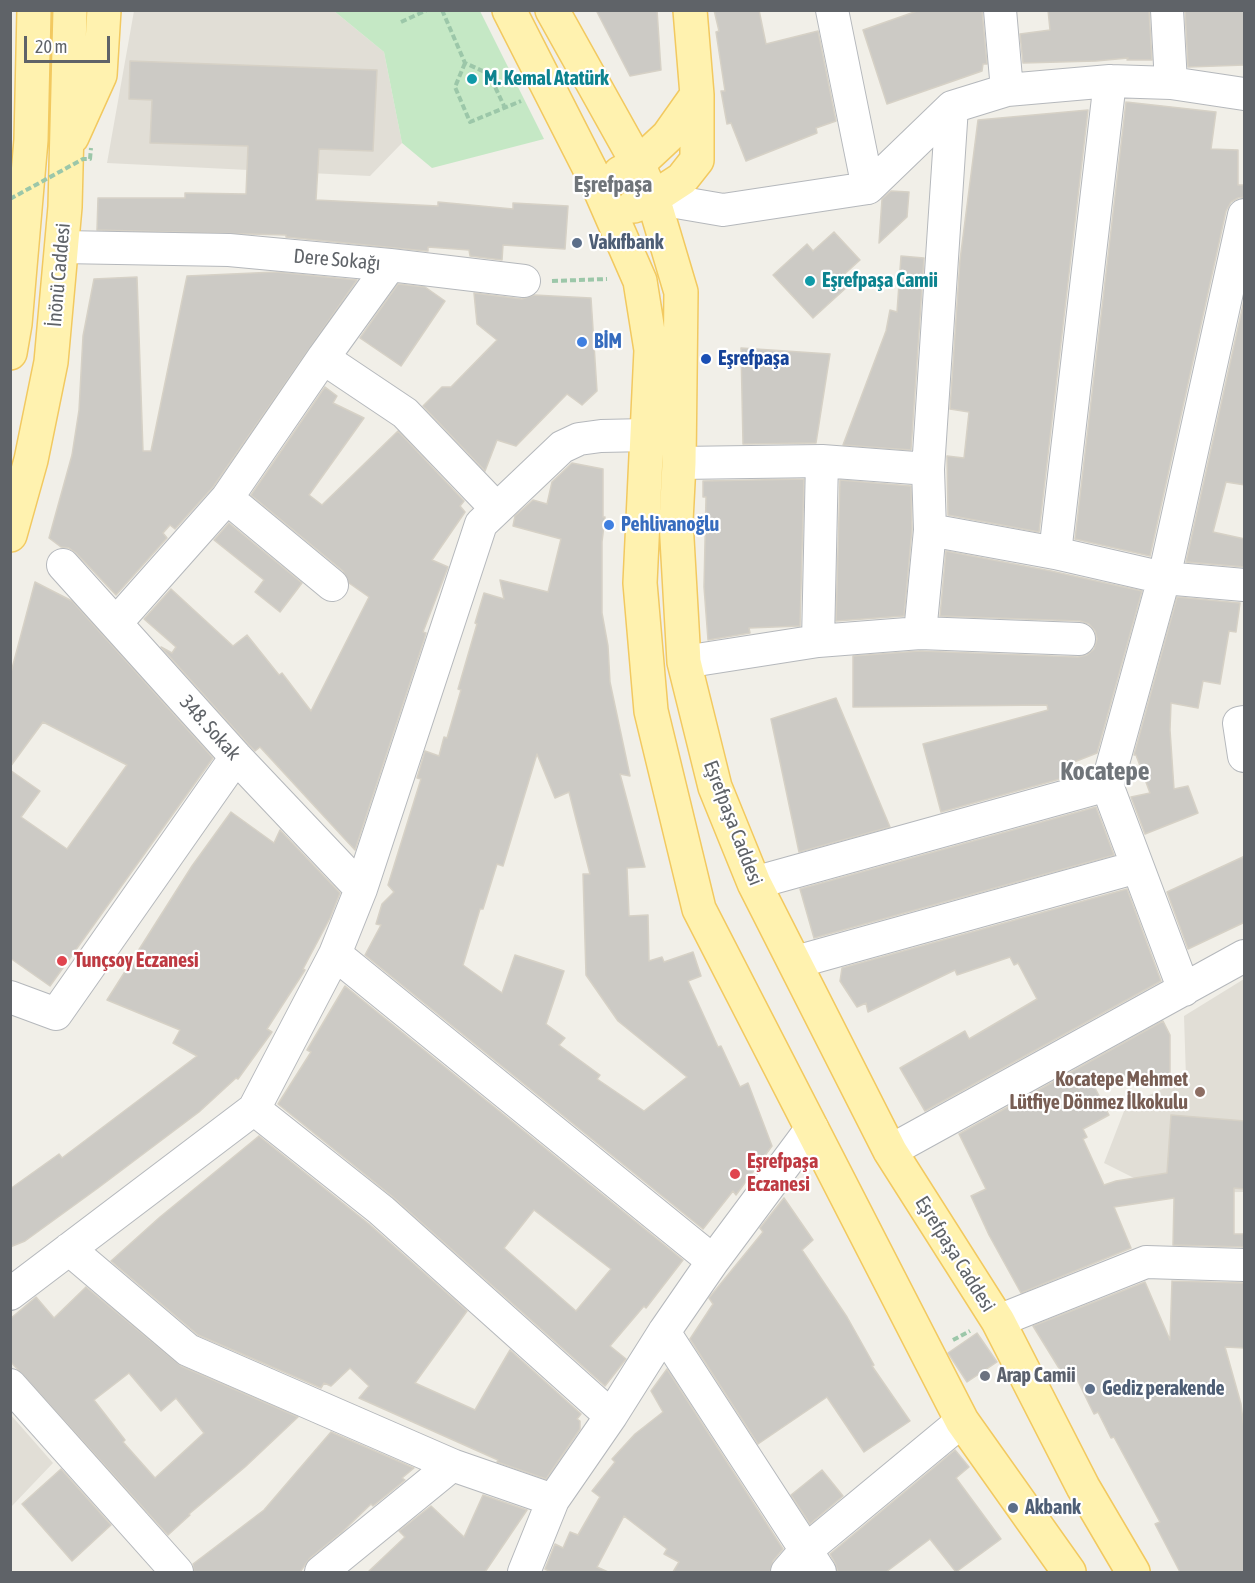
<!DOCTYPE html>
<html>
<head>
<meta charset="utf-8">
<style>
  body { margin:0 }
  #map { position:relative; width:1255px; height:1583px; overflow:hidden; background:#f1efe8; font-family:"Asap Condensed",sans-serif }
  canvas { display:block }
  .frame { position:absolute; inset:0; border:12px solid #5f6368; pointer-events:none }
  .scale { position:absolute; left:24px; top:36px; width:86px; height:27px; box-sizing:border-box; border:3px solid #5f6368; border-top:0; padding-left:8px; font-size:18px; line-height:21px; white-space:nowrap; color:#5f6368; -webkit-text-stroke:4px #fff; paint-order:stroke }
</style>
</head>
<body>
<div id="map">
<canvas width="1255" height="1583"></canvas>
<div class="frame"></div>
<div class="scale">20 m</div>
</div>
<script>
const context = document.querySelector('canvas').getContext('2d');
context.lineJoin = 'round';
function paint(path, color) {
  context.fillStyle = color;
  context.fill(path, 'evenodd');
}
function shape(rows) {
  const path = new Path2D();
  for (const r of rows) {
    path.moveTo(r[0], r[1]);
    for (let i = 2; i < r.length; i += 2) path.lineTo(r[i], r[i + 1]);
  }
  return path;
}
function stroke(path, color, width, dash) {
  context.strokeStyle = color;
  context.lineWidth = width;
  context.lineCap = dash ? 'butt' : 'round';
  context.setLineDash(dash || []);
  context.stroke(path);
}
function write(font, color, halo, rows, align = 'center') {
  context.font = font + ' "Asap Condensed",sans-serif';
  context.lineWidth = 4.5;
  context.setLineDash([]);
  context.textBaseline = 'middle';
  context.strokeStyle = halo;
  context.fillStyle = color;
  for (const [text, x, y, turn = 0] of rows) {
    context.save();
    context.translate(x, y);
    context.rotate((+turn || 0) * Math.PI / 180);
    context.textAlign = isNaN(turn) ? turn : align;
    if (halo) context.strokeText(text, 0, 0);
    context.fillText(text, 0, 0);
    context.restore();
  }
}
const education = shape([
  [134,11,334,11,384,52,402,143,370,176,107,163],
  [1244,979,1244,1192,1164,1193,1104,1163,1126,1106,1186,1078,1184,1016],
  [10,1414,53,1463,11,1507,10,1507]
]);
const green = shape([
  [334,11,480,11,544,139,432,168,402,143,384,52]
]);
const building = shape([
  [596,10,657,10,661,70,630,76,596,10],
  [714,10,759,10,766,44,818,31,836,121,816,128,817,133,746,161,731,123,727,124,721,91,725,91,716,32,719,31,714,10],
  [920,10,982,10,987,64,983,64,982,71,887,104,863,30,920,10],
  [1048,10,1149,10,1152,60,1127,60,1128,58,1096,61,1023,63,1020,34,1050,30,1048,10],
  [1185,10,1245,10,1245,65,1188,67,1185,10],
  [130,61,377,70,373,151,319,149,316,200,438,206,438,202,513,209,513,203,568,206,565,249,503,245,502,260,470,256,469,250,428,247,428,251,426,251,286,237,286,235,97,230,98,198,185,198,185,193,246,194,248,146,150,143,152,100,129,99,130,61],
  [1126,102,1216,112,1211,149,1238,150,1238,185,1245,185,1245,197,1238,198,1231,202,1226,211,1150,556,1075,539,1126,102],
  [1088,110,1039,532,948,515,947,456,964,458,969,412,950,409,960,260,978,120,1088,110],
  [891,191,909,192,907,217,879,243,882,199,891,191],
  [834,232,860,260,839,279,847,287,813,318,773,275,807,244,813,251,834,232],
  [901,256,924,258,911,450,843,445,886,331,890,310,897,312,901,256],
  [276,272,357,280,213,487,175,529,170,525,163,533,167,538,116,595,76,553,69,548,61,547,49,538,72,455,79,410,83,336,94,279,137,277,143,451,151,451,187,276,276,272],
  [398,284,425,287,445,301,401,366,360,338,398,284],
  [474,293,522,299,534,295,591,298,597,391,582,405,567,394,516,446,497,440,485,471,423,406,442,387,451,387,497,340,477,324,474,293],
  [1245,296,1245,485,1226,482,1213,532,1245,539,1245,567,1186,562,1245,296],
  [741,348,830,354,816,443,743,444,741,348],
  [325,387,337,396,333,403,364,418,309,495,322,505,398,431,464,501,460,506,465,512,432,560,448,567,423,632,426,633,424,640,355,850,260,747,255,751,249,745,161,647,172,653,176,647,144,619,171,589,233,646,247,635,279,675,282,673,311,711,369,597,349,583,343,571,251,495,325,387],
  [572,463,603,469,603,517,605,517,602,542,602,613,608,646,610,682,630,776,620,774,645,867,627,868,629,916,648,915,649,961,662,957,664,962,693,952,701,976,688,981,718,1047,721,1046,740,1087,748,1083,772,1146,736,1195,733,1191,703,1229,365,955,381,925,376,924,382,904,394,892,388,885,421,779,417,778,425,751,439,756,444,737,447,738,461,690,458,689,477,624,475,623,484,593,504,599,500,580,548,592,561,539,513,526,515,516,533,500,547,504,552,482,572,463],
  [537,754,555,798,569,792,590,874,583,874,586,975,618,1021,687,1077,644,1111,597,1079,600,1075,559,1045,565,1038,546,1024,564,971,515,955,502,993,463,965,480,909,483,909,497,864,503,866,537,754],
  [804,479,800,626,749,628,750,633,708,640,704,587,706,497,703,497,703,481,804,479],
  [840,480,911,486,912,529,904,616,836,621,840,480],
  [229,523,302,583,280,612,255,592,264,580,214,540,229,523],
  [946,551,1051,571,1142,591,1097,753,1074,762,1078,774,941,812,923,744,1048,710,1047,705,853,707,853,656,920,651,1078,657,1087,655,1094,649,1097,639,1095,631,1089,624,1080,621,940,616,946,551],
  [35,582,72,601,213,758,50,986,10,958,10,770,40,791,21,817,67,849,127,765,43,722,10,767,10,676,35,582],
  [1177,597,1240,603,1236,632,1229,631,1220,684,1203,681,1198,708,1171,703,1170,730,1174,789,1188,786,1198,813,1145,834,1131,797,1150,793,1136,755,1134,755,1177,597],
  [836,698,890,827,799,852,771,719,836,698],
  [1096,807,1114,855,814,938,800,889,1096,807],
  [231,812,274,843,280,830,340,893,330,918,303,969,305,970,267,1029,272,1032,238,1079,236,1078,199,1112,98,1188,25,1241,10,1247,10,1189,59,1154,62,1158,197,1056,173,1043,180,1030,107,1000,192,866,231,812],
  [1245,856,1245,922,1188,949,1167,892,1245,856],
  [1127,889,1161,981,925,1111,900,1068,965,1031,969,1039,1037,999,1018,963,1014,965,1010,957,957,975,955,970,868,1012,866,1003,857,1007,840,981,842,968,1127,889],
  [345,986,683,1260,646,1308,644,1306,610,1346,626,1359,605,1386,393,1197,278,1104,311,1052,307,1050,345,986],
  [534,1210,611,1269,576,1311,504,1248,534,1210],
  [1163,1021,1170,1035,1170,1082,1093,1084,1109,1115,1083,1129,1087,1137,1083,1139,1104,1185,1116,1181,1167,1173,1171,1115,1245,1121,1245,1189,1234,1188,1234,1234,1245,1234,1245,1247,1173,1245,1174,1198,1114,1207,1131,1248,1021,1293,989,1235,971,1196,986,1189,959,1134,1163,1021],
  [259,1136,369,1224,467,1311,415,1383,475,1410,510,1350,581,1414,577,1419,580,1421,580,1429,546,1479,497,1462,498,1460,359,1398,369,1386,350,1368,331,1386,324,1383,321,1388,198,1335,111,1261,160,1217,259,1136],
  [784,1198,813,1240,802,1250,847,1317,874,1365,872,1366,910,1421,864,1452,827,1397,758,1444,690,1339,713,1304,709,1298,763,1232,760,1228,784,1198],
  [1172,1281,1245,1283,1245,1348,1225,1347,1241,1404,1245,1437,1245,1572,1180,1572,1155,1524,1160,1522,1114,1437,1111,1438,1098,1412,1094,1414,1071,1367,1062,1373,1033,1326,1145,1282,1170,1340,1172,1281],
  [86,1287,181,1366,298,1417,245,1467,189,1514,190,1515,168,1535,10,1361,10,1319,36,1297,54,1318,86,1287],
  [129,1373,161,1411,176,1398,204,1433,155,1478,123,1442,125,1440,94,1400,129,1373],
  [977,1333,997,1362,967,1382,948,1353,977,1333],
  [667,1369,783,1549,773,1561,770,1572,673,1572,679,1562,664,1554,667,1549,624,1516,597,1567,608,1572,551,1572,545,1569,555,1544,563,1548,570,1532,578,1535,600,1497,592,1491,615,1462,612,1459,635,1434,663,1412,651,1391,667,1369],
  [331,1432,414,1468,402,1478,405,1480,373,1506,371,1504,342,1532,310,1558,300,1572,194,1572,193,1564,264,1510,331,1432],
  [955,1450,969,1467,956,1478,1001,1539,956,1572,930,1539,886,1572,838,1572,835,1563,830,1554,955,1450],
  [61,1469,111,1525,72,1561,22,1504,61,1469],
  [822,1470,843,1496,810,1524,791,1495,822,1470],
  [483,1495,527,1510,485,1572,368,1572,405,1537,399,1531,431,1506,464,1537,483,1495]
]);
const path = shape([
  [442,10,465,63,489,74,505,108],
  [401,22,427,10],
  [465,63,455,87,470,122,521,101],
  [552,281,607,279],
  [953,1340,970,1331]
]);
const minor = shape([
  [832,10,868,188],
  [1000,10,1007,90],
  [1167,10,1171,83],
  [653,198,723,210,868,188,952,107,1007,90,1110,81,1171,83,1244,94],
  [62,247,229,250,390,265,524,281],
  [323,358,405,413,496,508],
  [679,463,822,461,928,469],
  [227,498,332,585],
  [930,530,1055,553,1164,578,1244,585],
  [1055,553,1110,81],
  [63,565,236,757,361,889],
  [116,623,227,498,323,358,390,265],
  [920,633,930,530,928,469,952,107],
  [818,641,822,461],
  [684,662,818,641,920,633,1079,639],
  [1244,722,1239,723,1244,756],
  [754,883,1107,785],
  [335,954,713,1261],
  [796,962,1137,867],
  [1184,990,1107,785,1164,578,1244,215],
  [10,997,56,1014,236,757],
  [254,1109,381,1210,611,1416],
  [890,1151,1244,956],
  [69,1249,188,1350,452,1465,553,1500],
  [10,1294,254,1109,335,954,361,889,481,524,562,447,579,439,601,436,647,435],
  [998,1321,1146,1262,1244,1265],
  [664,1332,820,1572],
  [10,1385,177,1572],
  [321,1572,452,1465],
  [524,1572,553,1500,611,1416,664,1332,713,1261,812,1128],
  [787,1572,805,1551,962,1421]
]);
const major = shape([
  [509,10,598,185,640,281,651,350,640,583,651,711,699,909,962,1421,1069,1572],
  [552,10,638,164,653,198,681,292,679,463,676,521,684,662,715,787,754,883,890,1151,998,1321,1083,1487,1133,1572],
  [72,137,100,75,104,10],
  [620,173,638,164,668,136,697,95],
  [634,206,653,198,682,179,697,160,697,95,690,10],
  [10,353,15,324,31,140,34,10],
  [10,535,31,460,51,362,65,207,70,10]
]);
const pathBridge = shape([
  [10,199,83,159,90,159,91,148]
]);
const markers = [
  [472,79,6,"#0f9aa8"],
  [577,243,6,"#5c6f8a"],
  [810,281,6,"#0f9aa8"],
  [582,342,6,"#3f7fe0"],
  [706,359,6,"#1a4fb4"],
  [609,525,6,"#3f7fe0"],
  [62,961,6,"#e0444e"],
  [1200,1092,6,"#8d6e63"],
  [735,1174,6,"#e0444e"],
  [985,1376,6,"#6b7280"],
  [1090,1389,6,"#5c6f8a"],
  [1013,1508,6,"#5c6f8a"]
];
const cultureNames = [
  ["M. Kemal Atatürk",484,79],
  ["Eşrefpaşa Camii",822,281]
];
const serviceNames = [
  ["Vakıfbank",589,243],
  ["Gediz perakende",1102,1389],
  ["Akbank",1025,1508]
];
const streetNames = [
  ["Dere Sokağı",337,260,5],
  ["İnönü Caddesi",59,275,-85],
  ["348. Sokak",210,728,48],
  ["Eşrefpaşa Caddesi",733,823,69],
  ["Eşrefpaşa Caddesi",955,1254,58]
];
const shopNames = [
  ["BİM",594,342],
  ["Pehlivanoğlu",621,525]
];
const transitNames = [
  ["Eşrefpaşa",718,359]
];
const healthNames = [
  ["Tunçsoy Eczanesi",74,961],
  ["Eşrefpaşa",747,1162],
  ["Eczanesi",747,1185]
];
const educationNames = [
  ["Kocatepe Mehmet",1188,1080],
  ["Lütfiye Dönmez İlkokulu",1188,1103]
];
const worshipNames = [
  ["Arap Camii",997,1376]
];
const quarterNames = [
  ["Eşrefpaşa",613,185]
];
const districtNames = [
  ["Kocatepe",1105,772]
];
paint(education, '#e1ded6');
paint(green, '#c5e8c5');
paint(building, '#cccac5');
stroke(building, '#d6d1c6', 1.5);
stroke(minor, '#b5b8bc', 34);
stroke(major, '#f2c960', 36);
stroke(path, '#9cc7a9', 4, [6, 3]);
stroke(minor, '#fff', 32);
stroke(major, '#fff2af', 33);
stroke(pathBridge, '#9cc7a9', 4, [6, 3]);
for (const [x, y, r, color] of markers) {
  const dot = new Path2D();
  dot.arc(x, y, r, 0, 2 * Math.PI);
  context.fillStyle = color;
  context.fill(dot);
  stroke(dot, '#fff', 2);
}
write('bold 20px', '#0d838f', '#fff', cultureNames, 'left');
write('bold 20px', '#4e5e75', '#fff', serviceNames, 'left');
write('20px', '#5f6368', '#fff', streetNames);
write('bold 20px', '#366cbe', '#fff', shopNames, 'left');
write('bold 20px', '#164399', '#fff', transitNames, 'left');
write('bold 20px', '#be3a42', '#fff', healthNames, 'left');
write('bold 20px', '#785e54', '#fff', educationNames, 'right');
write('bold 20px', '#5b616d', '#fff', worshipNames, 'left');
write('bold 22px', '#70757a', '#fff', quarterNames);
write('bold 26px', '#70757a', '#fff', districtNames);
</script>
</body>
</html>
